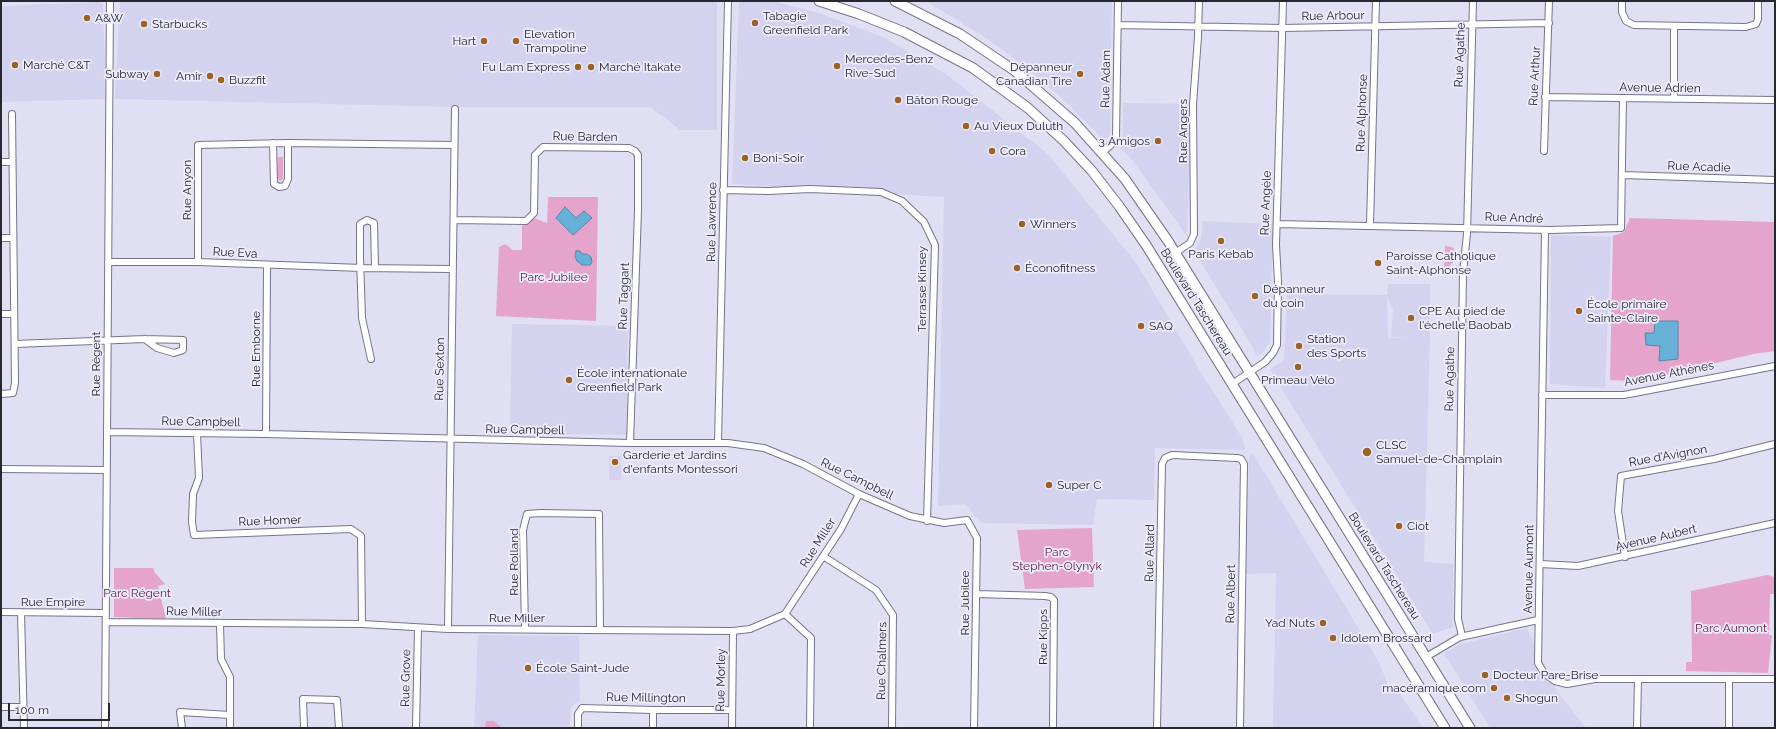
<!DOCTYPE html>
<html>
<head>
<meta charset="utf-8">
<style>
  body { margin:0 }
  #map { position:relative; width:1776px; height:729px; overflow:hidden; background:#e0dff4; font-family:Raleway,sans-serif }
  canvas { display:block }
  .frame { position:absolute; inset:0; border:2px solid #27272f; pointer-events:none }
  .scale { position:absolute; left:8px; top:703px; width:102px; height:18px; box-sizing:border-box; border:2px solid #27272f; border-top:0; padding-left:5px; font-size:12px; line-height:14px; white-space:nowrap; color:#27272f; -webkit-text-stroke:3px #ededfe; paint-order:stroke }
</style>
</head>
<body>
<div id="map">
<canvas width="1776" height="729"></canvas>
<div class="frame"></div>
<div class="scale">100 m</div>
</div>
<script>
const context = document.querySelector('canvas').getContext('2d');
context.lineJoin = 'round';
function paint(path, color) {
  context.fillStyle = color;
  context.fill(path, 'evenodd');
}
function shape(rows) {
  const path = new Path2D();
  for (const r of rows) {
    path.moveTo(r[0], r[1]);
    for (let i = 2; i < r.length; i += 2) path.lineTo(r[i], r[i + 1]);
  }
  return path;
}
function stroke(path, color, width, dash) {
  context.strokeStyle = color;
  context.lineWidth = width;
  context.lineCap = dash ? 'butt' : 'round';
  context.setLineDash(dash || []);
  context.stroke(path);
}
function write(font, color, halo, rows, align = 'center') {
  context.font = font + ' Raleway,sans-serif';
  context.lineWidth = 3.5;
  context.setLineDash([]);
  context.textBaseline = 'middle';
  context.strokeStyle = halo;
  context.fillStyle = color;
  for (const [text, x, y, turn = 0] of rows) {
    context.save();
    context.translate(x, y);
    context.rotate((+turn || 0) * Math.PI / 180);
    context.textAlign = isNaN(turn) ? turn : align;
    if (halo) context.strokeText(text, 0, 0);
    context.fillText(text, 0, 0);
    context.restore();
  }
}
const built = shape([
  [120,1,717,1,717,130,680,130,651,107,456,107,115,99],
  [739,1,772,1,819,13,883,37,946,74,1048,154,1137,264,1200,371,1243,439,1245,450,1155,448,1154,500,1097,499,1093,525,981,523,966,504,938,506,944,197,732,184],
  [926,1,1112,1,1110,135,1107,138,1102,138,1064,100,1030,71,989,40],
  [99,2,103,4,106,99,1,102,1,6],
  [1123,103,1191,104,1187,236,1130,157,1120,148,1123,143],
  [1203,221,1273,224,1270,342,1262,353,1256,356,1254,349,1194,251,1201,239],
  [1551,235,1611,237,1605,388,1550,384],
  [1388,284,1430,284,1430,338,1424,562,1453,564,1453,627,1433,634,1270,370,1284,359,1287,294,1387,295],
  [1387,297,1393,309,1391,337,1409,338,1388,338],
  [512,324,628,326,626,435,510,433],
  [1252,452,1380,664,1391,694,1398,691,1423,728,1273,728,1276,573,1246,574,1249,457],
  [609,456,621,456,621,480,609,480],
  [1527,628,1556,690,1586,728,1490,728,1444,653,1460,644],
  [478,635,579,636,580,700,571,707,569,728,474,728]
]);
const green = shape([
  [278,157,283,157,283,179,280,181,277,178],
  [548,197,598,197,596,321,496,316,499,247,505,244,513,250,522,250,522,226,531,217,547,223],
  [1630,218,1775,222,1775,351,1753,354,1667,375,1630,381,1610,380,1613,236,1624,232],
  [1445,246,1452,247,1455,250,1454,261,1450,265,1451,270,1444,270],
  [1092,528,1094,587,1025,589,1017,530],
  [114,568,153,568,155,573,165,584,158,586,166,619,114,617],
  [1767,575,1775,577,1775,594,1770,594,1769,635,1772,635,1768,673,1686,671,1686,662,1692,662,1691,591],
  [486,721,494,721,502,728,485,728]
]);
const water = shape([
  [565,207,576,218,584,211,592,218,573,235,556,218,565,207],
  [576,251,580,251,582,254,587,254,591,257,592,262,590,265,582,265,577,261,575,256,576,251],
  [1655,321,1678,321,1678,359,1659,361,1660,346,1646,345,1645,333,1654,333,1655,321]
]);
const minor = shape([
  [1622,1,1622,12,1626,21,1634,25,1746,27,1756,24,1758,19,1758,1],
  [1118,25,1283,28,1549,23],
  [1674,26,1674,99],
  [1545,97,1775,100],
  [273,143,274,184,279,187,285,186,288,179,288,143],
  [1544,151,1549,1],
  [1103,152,1114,142,1116,137,1118,1],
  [1,162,12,162],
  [1623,175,1775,180],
  [723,190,768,191,810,189,881,192,902,201,924,222,935,245,927,521],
  [454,220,526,221,534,213,535,155,543,147,629,148,635,151,638,155,638,210,630,443],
  [1277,224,1550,230,1621,228,1623,98],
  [1370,225,1376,1],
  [1545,230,1538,663,1544,673,1555,681,1567,684,1595,679,1775,679],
  [1,238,13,238],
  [1175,253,1190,243,1194,234,1193,104,1198,37,1199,1],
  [108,262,198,262,362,268,452,269],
  [198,262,198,145,288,143,454,145],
  [1,314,14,314],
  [15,344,145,339,183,340,183,350,174,353,157,348,145,339],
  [371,359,362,318,360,258,360,224,367,220,374,223,375,268],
  [1232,384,1265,362,1273,353,1277,345,1278,281,1276,245,1283,1],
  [1,394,13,393,15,383,12,114],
  [1542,395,1624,395,1775,366],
  [107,432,266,434,630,443,728,443,764,448,803,464,859,494,910,516,944,523,967,520,977,538,974,728],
  [197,433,199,478,193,494,192,522,194,535,351,529,361,536,362,624],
  [266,434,267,265],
  [718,443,728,1],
  [1,469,107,470],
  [823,556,876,590,893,615,892,728],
  [1625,557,1618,511,1621,476,1714,459,1775,444],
  [1540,564,1578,566,1775,523],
  [977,594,1045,596,1051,597,1054,600,1053,728],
  [1,612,106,613],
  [21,613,24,728],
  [785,614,811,638,810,728],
  [106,622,362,624,448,629,733,631,750,629,785,614,841,529,859,494],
  [220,624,221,659,230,677,230,715],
  [448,629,455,109],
  [525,629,523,530,527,514,540,513,599,514,600,629],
  [1462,636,1458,619,1463,273,1467,234,1473,1],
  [1426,657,1460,637,1538,620],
  [1,707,22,707],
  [105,728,110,1],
  [182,728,180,712,230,715,230,728],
  [304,728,303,699,337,700,339,728],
  [416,728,418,628],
  [578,728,578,714,582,708,653,710,732,710],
  [653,728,653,710],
  [732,728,733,631],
  [1157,728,1162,464,1165,458,1172,455,1237,458,1241,459,1244,464,1240,728],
  [1637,728,1638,679],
  [1729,728,1729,679]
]);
const primary = shape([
  [819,1,859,14,904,32,973,68,1028,108,1064,141,1092,171,1119,206,1146,245,1445,728],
  [895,1,960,34,1015,71,1075,123,1125,179,1168,241,1470,728]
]);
const markers = [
  [87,18,4,"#9d6223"],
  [755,23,4,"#9d6223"],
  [144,24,4,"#9d6223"],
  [484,41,4,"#9d6223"],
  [516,41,4,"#9d6223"],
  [15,65,4,"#9d6223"],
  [837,66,4,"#9d6223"],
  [578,67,4,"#9d6223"],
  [591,67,4,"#9d6223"],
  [157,74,4,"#9d6223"],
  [1080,74,4,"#9d6223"],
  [210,76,4,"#9d6223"],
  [221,80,4,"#9d6223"],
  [898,100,4,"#9d6223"],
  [966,126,4,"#9d6223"],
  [1158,141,4,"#9d6223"],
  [992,151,4,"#9d6223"],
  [745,158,4,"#9d6223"],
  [1022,224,4,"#9d6223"],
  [1221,241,4,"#9d6223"],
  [1378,263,4,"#9d6223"],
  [1017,268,4,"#9d6223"],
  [1255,296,4,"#9d6223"],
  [1579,311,4,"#9d6223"],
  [1411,318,4,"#9d6223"],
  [1141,326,4,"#9d6223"],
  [1299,346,4,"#9d6223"],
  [1298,367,4,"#9d6223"],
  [569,380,4,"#9d6223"],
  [1367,452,5,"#9d6223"],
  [615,462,4,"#9d6223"],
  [1049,485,4,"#9d6223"],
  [1399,526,4,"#9d6223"],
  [1323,623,4,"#9d6223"],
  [1333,638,4,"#9d6223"],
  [528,668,4,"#9d6223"],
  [1485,675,4,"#9d6223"],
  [1494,688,4,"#9d6223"],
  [1507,698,4,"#9d6223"]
];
const poiNames = [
  ["Tabagie",763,16],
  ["Greenfield Park",763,30],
  ["A&W",95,18],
  ["Starbucks",152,24],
  ["Elevation",524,34],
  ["Trampoline",524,48],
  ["Hart",476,41,"right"],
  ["Mercedes-Benz",845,59],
  ["Rive-Sud",845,73],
  ["Marché C&T",23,65],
  ["Fu Lam Express",570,67,"right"],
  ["Marché Itakate",599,67],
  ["Dépanneur",1072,67,"right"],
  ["Canadian Tire",1072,81,"right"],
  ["Subway",149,74,"right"],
  ["Amir",202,76,"right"],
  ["Buzzfit",229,80],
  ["Bâton Rouge",906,100],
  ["Au Vieux Duluth",974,126],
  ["3 Amigos",1150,141,"right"],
  ["Cora",1000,151],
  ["Boni-Soir",753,158],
  ["Winners",1030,224],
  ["Paris Kebab",1221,254,"center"],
  ["Paroisse Catholique",1386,256],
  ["Saint-Alphonse",1386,270],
  ["Éconofitness",1025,268],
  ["Dépanneur",1263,289],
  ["du coin",1263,303],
  ["École primaire",1587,304],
  ["Sainte-Claire",1587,318],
  ["CPE Au pied de",1419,311],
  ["l'échelle Baobab",1419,325],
  ["SAQ",1149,326],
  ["Station",1307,339],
  ["des Sports",1307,353],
  ["École internationale",577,373],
  ["Greenfield Park",577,387],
  ["Primeau Vélo",1298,380,"center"],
  ["CLSC",1376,445],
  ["Samuel-de-Champlain",1376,459],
  ["Garderie et Jardins",623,455],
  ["d'enfants Montessori",623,469],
  ["Super C",1057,485],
  ["Ciot",1407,526],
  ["Yad Nuts",1315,623,"right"],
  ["Idolem Brossard",1341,638],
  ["École Saint-Jude",536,668],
  ["Docteur Pare-Brise",1493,675],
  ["macéramique.com",1486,688,"right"],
  ["Shogun",1515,698]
];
const streetNames = [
  ["Rue Arbour",1333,16,-1],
  ["Rue Agathe",1460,55,-88],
  ["Rue Arthur",1535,76,-87],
  ["Rue Adam",1106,79,-89],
  ["Avenue Adrien",1660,88,1],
  ["Rue Alphonse",1362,113,-88],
  ["Rue Angers",1183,131,-90],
  ["Rue Barden",585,137,1],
  ["Rue Acadie",1699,167,2],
  ["Rue Anyon",187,190,-90],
  ["Rue Angèle",1266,203,-88],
  ["Rue André",1514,218,2],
  ["Rue Lawrence",712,222,-89],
  ["Rue Eva",235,253,3],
  ["Terrasse Kinsey",922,289,-90],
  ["Rue Taggart",624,296,-88],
  ["Boulevard Taschereau",1196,302,58],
  ["Rue Emborne",256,349,-90],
  ["Rue Régent",96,364,-90],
  ["Rue Sexton",440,369,-89],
  ["Avenue Athènes",1669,374,-11],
  ["Rue Agathe",1450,379,-89],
  ["Rue Campbell",201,422,1],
  ["Rue Campbell",525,430,1],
  ["Rue d'Avignon",1668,456,-10],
  ["Rue Campbell",857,479,26],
  ["Rue Homer",270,521,-2],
  ["Avenue Aubert",1656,538,-13],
  ["Rue Miller",818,543,-58],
  ["Rue Allard",1150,553,-89],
  ["Rue Rolland",514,562,-90],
  ["Boulevard Taschereau",1384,566,58],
  ["Avenue Aumont",1529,569,-89],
  ["Rue Albert",1231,594,-89],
  ["Rue Empire",53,602],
  ["Rue Jubilee",965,603,-90],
  ["Rue Miller",194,612,1],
  ["Rue Miller",517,618],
  ["Rue Kipps",1043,637,-90],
  ["Rue Chalmers",882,661,-89],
  ["Rue Grove",406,678,-89],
  ["Rue Morley",721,680,-89],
  ["Rue Millington",646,698,1]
];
const parkNames = [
  ["Parc Jubilee",554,277],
  ["Parc",1057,552],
  ["Stephen-Olynyk",1057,566],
  ["Parc Régent",137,593],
  ["Parc Aumont",1731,628]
];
paint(built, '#d4d3ef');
paint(green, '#e4a4cb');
paint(water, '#67b1d8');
stroke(water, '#5488a5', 1);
stroke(minor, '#767588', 8);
stroke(primary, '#767588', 11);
stroke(minor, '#fff', 6);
stroke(primary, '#fff', 9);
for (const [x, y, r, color] of markers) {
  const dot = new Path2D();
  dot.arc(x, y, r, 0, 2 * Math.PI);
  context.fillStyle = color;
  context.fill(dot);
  stroke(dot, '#ededfe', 1.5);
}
write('12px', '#27272f', '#ededfe', poiNames, 'left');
write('12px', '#27272f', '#ededfe', streetNames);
write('12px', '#63184d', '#ededfe', parkNames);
</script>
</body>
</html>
